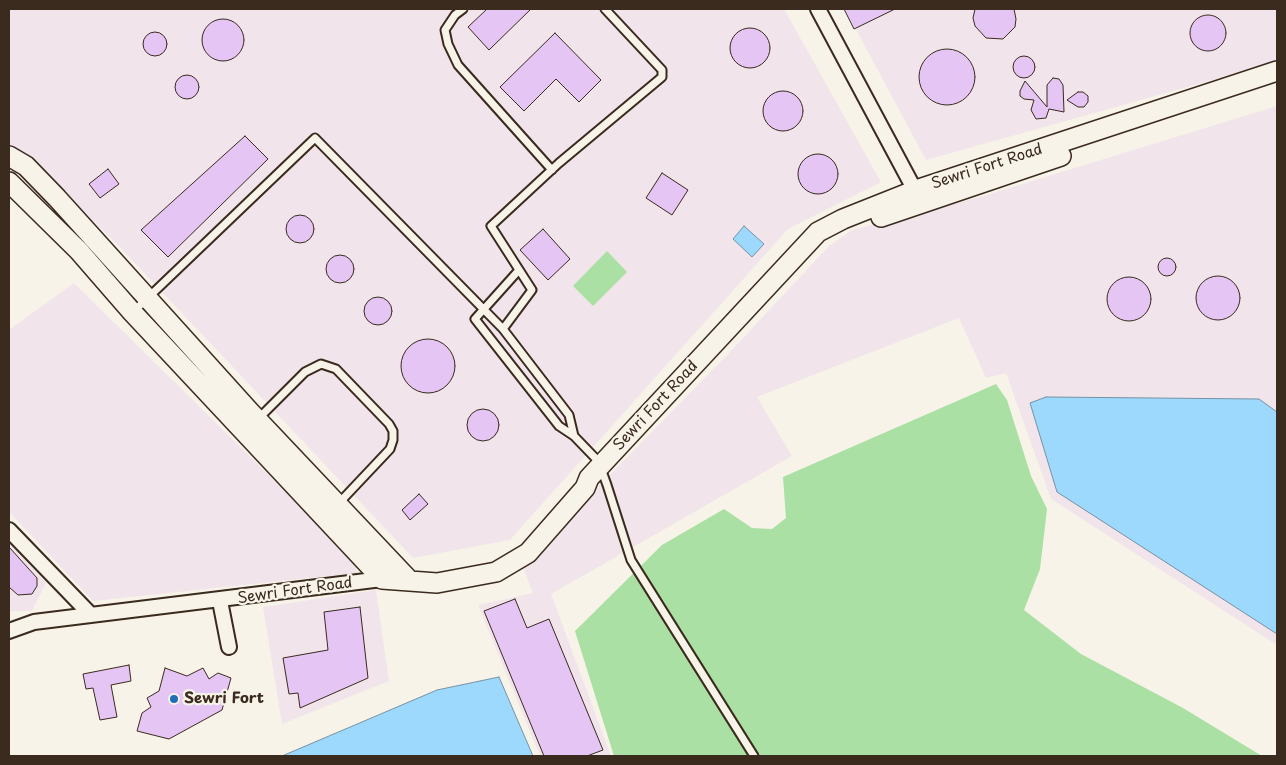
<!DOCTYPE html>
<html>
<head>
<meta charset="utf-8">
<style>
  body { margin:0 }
  #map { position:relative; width:1286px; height:765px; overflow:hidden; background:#f7f3e8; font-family:"Playpen Sans",sans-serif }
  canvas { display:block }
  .frame { position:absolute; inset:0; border:10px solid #3b2a1e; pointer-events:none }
</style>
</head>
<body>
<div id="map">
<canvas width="1286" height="765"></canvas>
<div class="frame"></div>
</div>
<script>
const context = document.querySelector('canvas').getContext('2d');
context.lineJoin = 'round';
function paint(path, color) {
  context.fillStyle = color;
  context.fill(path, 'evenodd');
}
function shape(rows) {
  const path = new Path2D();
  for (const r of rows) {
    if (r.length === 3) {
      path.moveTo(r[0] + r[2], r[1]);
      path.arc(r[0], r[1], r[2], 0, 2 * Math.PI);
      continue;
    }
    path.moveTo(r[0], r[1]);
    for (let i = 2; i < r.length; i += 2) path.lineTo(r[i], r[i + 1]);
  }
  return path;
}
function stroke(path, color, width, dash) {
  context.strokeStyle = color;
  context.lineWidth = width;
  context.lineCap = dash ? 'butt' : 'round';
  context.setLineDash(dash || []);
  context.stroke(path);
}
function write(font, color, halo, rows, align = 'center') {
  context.font = font + ' "Playpen Sans",sans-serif';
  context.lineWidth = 4.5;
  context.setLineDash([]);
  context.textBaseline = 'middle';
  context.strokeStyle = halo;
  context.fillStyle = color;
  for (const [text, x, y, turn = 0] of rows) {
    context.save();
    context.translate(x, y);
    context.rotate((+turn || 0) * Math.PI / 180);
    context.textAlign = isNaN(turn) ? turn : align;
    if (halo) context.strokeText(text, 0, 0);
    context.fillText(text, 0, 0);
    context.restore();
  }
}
const built = shape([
  [9,9,784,9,881,182,788,229,510,540,413,558,112,239,22,156,9,150],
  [845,9,1277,9,1277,62,926,160],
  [1277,106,1277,645,1051,499,1006,373,986,378,959,318,757,397,792,456,551,594,611,756,540,756,478,605,533,593,522,565,729,353,829,246,852,230,983,196],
  [74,283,354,559,357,573,93,601,9,512,9,330],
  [9,543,46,583,32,611,9,611],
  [376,590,389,681,282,724,263,607]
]);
const green = shape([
  [607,251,627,272,593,306,573,286],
  [996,384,1007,400,1031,476,1047,509,1040,569,1024,610,1081,654,1183,708,1262,756,614,756,575,631,662,545,724,509,752,528,772,529,786,518,783,477]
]);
const water = shape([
  [744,226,764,244,752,257,733,239,744,226],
  [1046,397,1259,399,1277,412,1277,634,1057,492,1030,403,1046,397],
  [499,677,533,756,282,756,437,690,499,677]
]);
const building = shape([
  [487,9,531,9,489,50,468,27,487,9],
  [844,9,895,9,854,29,844,9],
  [975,9,1014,9,1016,19,1015,27,1003,39,986,38,975,26,973,18,975,9],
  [1208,33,18],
  [223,40,21],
  [750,48,20],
  [155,44,12],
  [555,33,601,80,579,102,556,79,524,111,500,87,555,33],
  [947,77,28],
  [1024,67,11],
  [187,87,12],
  [1053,78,1059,79,1063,85,1064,112,1049,109,1046,118,1036,119,1031,110,1034,100,1024,99,1020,96,1020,91,1025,81,1047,107,1047,85,1053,78],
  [783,111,20],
  [1078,92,1083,92,1088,96,1088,102,1084,107,1078,107,1067,100,1078,92],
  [245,136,268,159,168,257,141,230,245,136],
  [818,174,20],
  [108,169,119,184,100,198,89,184,108,169],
  [662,173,688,190,672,215,646,198,662,173],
  [300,229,14],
  [543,229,570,259,548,280,520,250,543,229],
  [340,269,14],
  [1167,267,9],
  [1218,298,22],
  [1129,299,22],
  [378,311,14],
  [428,366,27],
  [483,425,16],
  [419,494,428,504,410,520,402,510,419,494],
  [9,547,37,578,37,586,32,594,18,595,9,587,9,547],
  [515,599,527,628,549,619,603,750,587,756,544,756,484,611,515,599],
  [360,607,368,678,300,708,298,693,289,694,283,658,328,650,324,612,360,607],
  [129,665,131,681,111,685,117,717,100,720,93,688,86,689,83,674,129,665],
  [165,668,187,676,203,668,209,679,218,673,231,678,222,710,169,739,137,731,142,713,151,707,147,698,159,691,165,668]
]);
const lane = shape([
  [463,9,455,15,445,30,448,44,458,65,552,170],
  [519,270,475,319,559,426,574,436,601,464],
  [133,312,315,138,503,329],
  [259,418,305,372,321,364,336,369,389,424,393,431,393,440,390,449,339,503],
  [574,436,569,415,503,329,532,290,491,226,559,163,662,77,662,70,605,9],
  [599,471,603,474,607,485,631,560,754,756]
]);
const street = shape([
  [818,9,919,198],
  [9,530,91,615],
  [220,601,229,647],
  [9,631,34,622,382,579]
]);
const secondary = shape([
  [9,156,26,166,57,198,252,414,409,580],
  [9,182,79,251,132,312,382,579,437,583,496,572,528,553,585,488,589,478,818,232,843,219,916,190,1277,71],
  [881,217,1061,156]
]);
const markers = [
  [174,699,5,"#1f6fb2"]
];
const streetNames = [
  ["Sewri Fort Road",987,167,-18],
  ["Sewri Fort Road",656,406,-47],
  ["Sewri Fort Road",295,591,-8]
];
const poiNames = [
  ["Sewri Fort",184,699]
];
paint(built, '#f1e5eb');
paint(green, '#aae0a4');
paint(water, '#9dd8fd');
stroke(water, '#7692a4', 1);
paint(building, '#e4c5f3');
stroke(building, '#3b2a1e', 1);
stroke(lane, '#3b2a1e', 11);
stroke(street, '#3b2a1e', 18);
stroke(secondary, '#3b2a1e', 22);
stroke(lane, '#f7f3e8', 7);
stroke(street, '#f7f3e8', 14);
stroke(secondary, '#f7f3e8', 19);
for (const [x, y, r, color] of markers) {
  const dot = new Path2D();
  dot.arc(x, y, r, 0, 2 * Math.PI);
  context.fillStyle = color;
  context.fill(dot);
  stroke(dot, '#f7f3e8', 2);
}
write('15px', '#3b2a1e', '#f7f3e8', streetNames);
write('bold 15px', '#3b2a1e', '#f7f3e8', poiNames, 'left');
</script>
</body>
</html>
